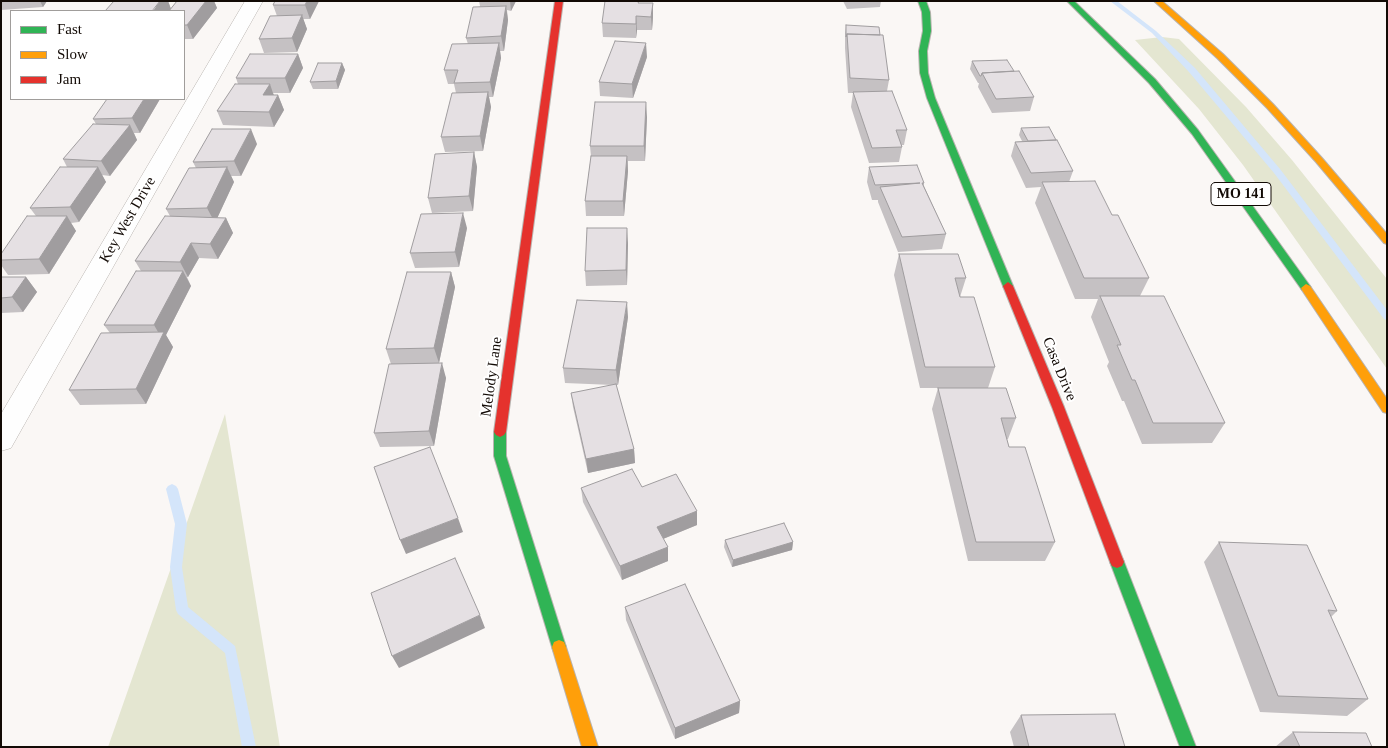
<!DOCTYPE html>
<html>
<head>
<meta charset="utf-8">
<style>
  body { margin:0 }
  #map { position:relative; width:1388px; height:748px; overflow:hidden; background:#faf7f5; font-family:"Times New Roman",serif }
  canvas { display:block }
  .frame { position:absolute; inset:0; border:2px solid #120a05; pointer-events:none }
  .legend { position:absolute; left:10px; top:10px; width:175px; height:90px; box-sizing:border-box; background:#fff; border:1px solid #a09d9b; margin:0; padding:6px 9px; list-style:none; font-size:15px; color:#120a05 }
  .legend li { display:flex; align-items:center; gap:10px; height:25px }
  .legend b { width:25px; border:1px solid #a09d9b }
</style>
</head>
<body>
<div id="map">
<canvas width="1388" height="748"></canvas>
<div class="frame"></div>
<ul class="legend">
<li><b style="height:6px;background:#30b455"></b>Fast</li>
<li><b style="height:6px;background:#ff9f0a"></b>Slow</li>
<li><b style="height:6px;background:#e5322d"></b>Jam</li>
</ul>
</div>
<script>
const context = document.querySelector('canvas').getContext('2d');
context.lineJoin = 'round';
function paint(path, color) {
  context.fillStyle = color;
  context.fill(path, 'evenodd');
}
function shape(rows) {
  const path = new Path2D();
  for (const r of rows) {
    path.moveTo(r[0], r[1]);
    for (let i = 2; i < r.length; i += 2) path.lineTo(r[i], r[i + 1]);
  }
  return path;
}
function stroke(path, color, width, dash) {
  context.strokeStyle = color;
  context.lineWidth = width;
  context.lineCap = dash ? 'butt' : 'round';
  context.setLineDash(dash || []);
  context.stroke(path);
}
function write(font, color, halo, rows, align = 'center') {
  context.font = font + ' "Times New Roman",serif';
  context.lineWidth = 4;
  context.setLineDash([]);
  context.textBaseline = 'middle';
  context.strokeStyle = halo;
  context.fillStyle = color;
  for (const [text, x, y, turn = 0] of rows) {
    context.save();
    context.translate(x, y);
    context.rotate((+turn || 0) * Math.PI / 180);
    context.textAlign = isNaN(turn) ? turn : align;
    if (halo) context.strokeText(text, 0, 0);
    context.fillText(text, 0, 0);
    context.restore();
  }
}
const green = shape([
  [1162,37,1179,39,1246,107,1292,160,1387,279,1387,369,1243,165,1199,109,1135,40],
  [225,414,280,747,108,747]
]);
const stream = shape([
  [1110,1,1117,1,1156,31,1195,68,1280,169,1387,310,1387,320,1384,319,1274,173,1189,72,1152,33,1110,1],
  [172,484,176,486,178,489,187,524,182,567,188,607,235,646,256,747,242,747,225,653,178,614,176,610,170,567,175,524,166,489,168,486,172,484]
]);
const street = shape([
  [245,1,263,1,11,448,1,451,1,414,245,1]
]);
const fast = shape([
  [918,1,926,1,930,12,931,31,927,51,928,73,935,98,1013,286,1012,288,1004,288,1003,286,927,98,920,73,919,51,923,31,922,12,918,1],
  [1067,1,1074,1,1155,79,1198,130,1310,286,1311,288,1310,290,1302,290,1192,134,1149,83,1067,1],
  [500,427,504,429,506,432,506,456,566,647,564,652,559,654,554,652,552,647,494,456,494,432,496,429,500,427],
  [1117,556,1122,558,1124,562,1196,747,1180,747,1110,562,1112,558,1117,556]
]);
const slow = shape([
  [1154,1,1162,1,1223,54,1273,104,1322,158,1387,234,1387,244,1384,243,1316,162,1267,108,1217,58,1154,1],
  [1306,284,1310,286,1387,399,1387,413,1383,412,1302,290,1301,288,1306,284],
  [559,640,564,642,566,647,598,747,582,747,552,647,554,642,559,640]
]);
const jam = shape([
  [555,1,563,1,506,432,504,435,500,437,496,435,494,432,555,1],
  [1008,282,1013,286,1064,407,1124,562,1122,566,1117,568,1112,566,1110,562,1052,407,1003,286,1008,282]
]);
const wall = shape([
  [1,1,47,1,43,7,1,10],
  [114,1,168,1,171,9,177,1,214,1,217,8,193,39,184,39,184,11],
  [275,1,319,1,310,19,303,19,307,29,297,52,264,53,259,39,277,16,273,5],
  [479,1,516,1,511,11,507,10,508,20,504,51,500,51,501,58,493,97,489,97,491,107,483,151,445,152,441,137,456,93,454,84,448,84,444,70,468,44,466,38,480,6],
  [843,1,881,1,880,7,847,9],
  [641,3,653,3,653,17,652,30,637,30,636,38,603,37,602,23],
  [846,25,880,35,889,80,887,91,907,130,904,145,901,145,902,147,899,162,869,163,851,107,853,93,848,93,845,48,845,33],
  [298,54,303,68,290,93,273,93,274,95,278,95,284,110,274,127,223,125,217,111,238,84,236,78],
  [647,57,633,98,600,96,599,82],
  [972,61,1014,71,1034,97,1030,111,992,113,978,87,979,83,978,83,970,69],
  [342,63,345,70,338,89,313,89,310,82],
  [160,99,140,133,134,133,137,140,110,176,102,175,106,182,79,222,71,223,76,231,49,274,8,275,1,265,1,254,36,216,30,208,67,167,63,159,96,124,93,119],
  [647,117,645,161,628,161,628,171,624,216,586,216,585,201,591,156,590,146],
  [1021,128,1073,171,1069,182,1112,215,1149,278,1140,296,1225,423,1212,443,1142,444,1124,401,1122,401,1107,366,1109,362,1091,317,1098,299,1075,299,1035,203,1041,187,1026,188,1011,156,1015,142,1022,141,1019,135],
  [257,144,241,176,231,176,234,182,217,218,226,218,233,233,218,259,199,258,188,277,187,277,191,286,166,335,173,347,146,404,80,405,69,390,110,333,104,325,141,271,135,261,170,216,166,209,196,168,193,162],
  [474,152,477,167,473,211,432,213,428,198],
  [869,167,924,183,924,186,946,234,942,249,898,252,878,202,878,200,872,200,867,182],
  [467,228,459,267,415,268,410,253],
  [628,243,627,285,586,286,585,271],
  [899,254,966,278,960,297,995,367,988,388,920,388,894,275],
  [451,272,455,287,439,363,446,378,434,446,380,447,374,433,391,364,386,349],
  [1,277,26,277,37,292,23,312,1,313],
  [628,317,618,385,616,385,634,449,635,463,588,473,573,407,571,393,613,385,565,383,563,368],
  [938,388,1016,418,1008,439,1007,439,1009,447,1055,542,1045,561,968,561,932,409],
  [642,487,697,511,697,525,663,539,668,561,622,580,583,502,581,488],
  [725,540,793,542,792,550,732,567,724,547],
  [1219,542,1337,611,1331,617,1368,699,1347,716,1260,712,1204,562],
  [625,607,740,701,739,713,675,739,626,620],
  [1021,715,1125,747,1014,747,1010,732],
  [1293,732,1372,747,1275,747]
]);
const shadedWall = shape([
  [40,1,47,1,43,7],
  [160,1,168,1,171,9,169,11,153,11],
  [206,1,214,1,217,8,193,39,187,25],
  [307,1,319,1,310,19,305,5],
  [510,1,516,1,511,11],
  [653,3,653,17,652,30,651,17],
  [506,6,508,20,504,51,501,36],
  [302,15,307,29,297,52,292,38],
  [636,16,637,30,636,38],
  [499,43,501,58,493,97,490,82],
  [646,43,647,57,633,98,632,84],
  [298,54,303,68,290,93,285,78],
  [342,63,345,70,338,89,336,81],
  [270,84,275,99,263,95],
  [488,92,491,107,483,151,480,136],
  [278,95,284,110,274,127,269,112],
  [144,99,160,99,140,133,132,118],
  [646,102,647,117,645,161,644,146],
  [130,125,137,140,110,176,101,161],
  [251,129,257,144,241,176,234,161],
  [474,152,477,167,473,211,469,196],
  [627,156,628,171,624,216,623,201],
  [98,167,106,182,79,222,70,207],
  [227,167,234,182,215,223,207,208],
  [463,213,467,228,459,267,455,252],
  [67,216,76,231,49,274,39,259],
  [226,218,233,233,218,259,210,244],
  [627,228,628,243,627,285,626,270],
  [191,243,199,258,188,277,180,262],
  [183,271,191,286,166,335,173,347,146,404,136,389,161,337,154,325],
  [451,272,455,287,439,363,434,348],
  [26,277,37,292,23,312,12,297],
  [627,302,628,317,618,385,616,370],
  [442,363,446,378,434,446,429,431],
  [634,449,635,463,588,473,586,459],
  [697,511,697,525,658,541,657,527],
  [458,518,463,532,406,554,400,540],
  [793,542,792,550,732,567,733,560],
  [668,547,668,561,622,580,620,566],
  [480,615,485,628,399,668,392,656],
  [740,701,739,713,675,739,675,728]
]);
const building = shape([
  [114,1,160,1,152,11,105,11,114,1],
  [177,1,206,1,187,25,184,25,184,11,169,11,177,1],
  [275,1,307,1,305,5,273,5,275,1],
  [605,1,639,1,638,3,653,3,651,17,636,16,636,24,602,23,605,1],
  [506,6,501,36,466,38,473,7,506,6],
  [302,15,292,38,259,39,270,16,302,15],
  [846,25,879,27,880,35,847,34,846,37,846,25],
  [847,34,883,35,889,80,850,78,847,34],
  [615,41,646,43,632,84,599,82,615,41],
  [499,43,490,82,454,83,458,70,444,70,452,44,499,43],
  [250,54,298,54,285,78,236,78,250,54],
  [1007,60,1014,71,982,73,981,76,980,76,972,61,1007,60],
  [318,63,342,63,336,81,310,82,318,63],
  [1019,71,1034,97,996,99,982,73,1019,71],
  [235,84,270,84,263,95,278,95,269,112,217,111,235,84],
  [892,91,907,130,896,130,902,147,872,148,853,92,892,91],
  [488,92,480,136,441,137,452,93,488,92],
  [107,99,144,99,132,118,93,119,107,99],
  [595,102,646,102,644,146,590,146,595,102],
  [93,124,130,125,101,161,63,159,93,124],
  [1049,127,1056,140,1028,141,1021,128,1049,127],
  [212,129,251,129,234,161,193,162,212,129],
  [1057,140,1073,171,1031,173,1015,142,1057,140],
  [474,152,469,196,428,198,435,154,474,152],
  [591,156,627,156,623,201,585,201,591,156],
  [917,165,924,183,922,183,946,234,902,237,880,187,920,183,875,185,869,167,917,165],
  [60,167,98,167,70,207,30,208,60,167],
  [227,167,207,208,166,209,189,168,227,167],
  [1095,181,1112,215,1118,215,1149,278,1084,278,1042,182,1095,181],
  [463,213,455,252,410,253,421,214,463,213],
  [27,216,67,216,39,259,1,260,1,254,27,216],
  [165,216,226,218,210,244,191,243,180,262,135,261,165,216],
  [587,228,627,228,626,270,585,271,587,228],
  [899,254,958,254,966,278,955,278,960,297,974,297,995,367,925,367,899,254],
  [136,271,183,271,154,325,104,325,136,271],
  [407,272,451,272,434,348,386,349,407,272],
  [1,277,26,277,12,297,1,298,1,277],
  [1100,296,1164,296,1225,423,1153,423,1135,380,1132,380,1117,345,1121,345,1100,296],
  [577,300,627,302,616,370,563,368,577,300],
  [164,332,136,389,69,390,101,333,164,332],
  [442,363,429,431,374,433,389,364,442,363],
  [616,384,634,449,586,459,571,393,616,384],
  [938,388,1006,388,1016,418,1001,418,1009,447,1025,447,1055,542,976,542,938,388],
  [430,447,458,518,400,540,374,467,430,447],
  [632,469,642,487,676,474,697,511,657,527,668,547,620,566,581,488,632,469],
  [784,523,793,542,733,560,725,540,784,523],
  [1219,542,1307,545,1337,611,1328,610,1368,699,1278,696,1219,542],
  [455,558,480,615,392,656,371,593,455,558],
  [685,584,740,701,675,728,625,607,685,584],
  [1115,714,1125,747,1029,747,1021,715,1115,714],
  [1293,732,1366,733,1372,747,1300,747,1293,732]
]);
const shields = [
  [1241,194,60]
];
const shieldNames = [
  ["MO 141",1241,194]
];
const streetNames = [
  ["Key West Drive",128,220,-60],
  ["Casa Drive",1059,369,68],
  ["Melody Lane",492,377,-82]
];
paint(green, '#e4e6d1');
paint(stream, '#d4e5fa');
stroke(street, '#b9b4b0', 1);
stroke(fast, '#b9b4b0', 2);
stroke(slow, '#b9b4b0', 2);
stroke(jam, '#b9b4b0', 2);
paint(street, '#fefefe');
paint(fast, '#30b455');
paint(slow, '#ff9f0a');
paint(jam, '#e5322d');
paint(wall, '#c5c1c3');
paint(shadedWall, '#a09d9f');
paint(building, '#e5e0e3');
stroke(building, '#a09d9f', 1);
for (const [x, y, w] of shields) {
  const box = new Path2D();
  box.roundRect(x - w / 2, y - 11.5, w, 23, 4);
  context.fillStyle = '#fff';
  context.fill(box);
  stroke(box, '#120a05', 1);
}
write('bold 14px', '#120a05', null, shieldNames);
write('15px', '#120a05', '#fff', streetNames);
</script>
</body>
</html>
